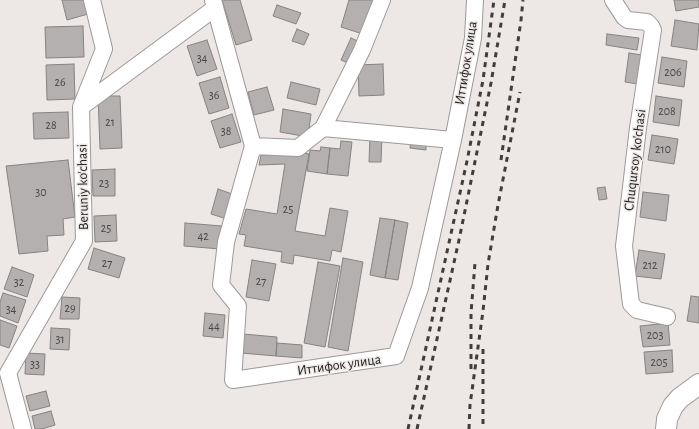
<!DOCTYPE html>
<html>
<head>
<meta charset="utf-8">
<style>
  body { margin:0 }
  canvas { display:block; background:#ede8e6 }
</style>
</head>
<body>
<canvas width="699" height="429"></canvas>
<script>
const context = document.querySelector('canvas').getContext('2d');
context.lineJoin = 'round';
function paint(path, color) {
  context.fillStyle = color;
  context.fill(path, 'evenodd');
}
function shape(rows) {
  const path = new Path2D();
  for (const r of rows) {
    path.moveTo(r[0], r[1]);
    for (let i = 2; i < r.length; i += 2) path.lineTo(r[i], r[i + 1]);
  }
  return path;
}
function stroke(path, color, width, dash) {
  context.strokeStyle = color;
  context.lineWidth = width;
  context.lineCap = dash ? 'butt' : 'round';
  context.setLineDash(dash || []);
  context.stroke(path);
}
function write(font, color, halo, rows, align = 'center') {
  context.font = font + ' "Alegreya Sans",sans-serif';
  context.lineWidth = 3;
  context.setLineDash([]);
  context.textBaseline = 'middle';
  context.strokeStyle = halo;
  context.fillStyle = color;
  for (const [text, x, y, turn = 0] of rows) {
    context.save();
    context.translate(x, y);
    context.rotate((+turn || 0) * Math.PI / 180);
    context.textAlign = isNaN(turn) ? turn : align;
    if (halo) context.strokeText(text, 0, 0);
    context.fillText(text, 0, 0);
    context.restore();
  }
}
const building = shape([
  [62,0,84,0,88,14,67,20,62,0],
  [222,0,240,0,252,40,236,45,222,0],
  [349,0,376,0,366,35,341,27,349,0],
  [674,0,699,0,699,7,676,11,674,0],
  [277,5,301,13,296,24,273,16,277,5],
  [675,20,699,24,697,50,671,46,675,20],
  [83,26,84,57,46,58,45,27,83,26],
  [297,29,309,34,304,45,292,41,297,29],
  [607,34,639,38,637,50,606,45,607,34],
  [351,38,362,43,352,65,341,60,351,38],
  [207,40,217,69,197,76,187,46,207,40],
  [629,53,642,55,638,84,625,82,629,53],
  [662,57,687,61,684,87,658,83,662,57],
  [74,64,75,99,47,100,46,65,74,64],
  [383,64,384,95,359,96,358,65,383,64],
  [220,77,229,108,209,114,199,83,220,77],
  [291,82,320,89,316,105,287,98,291,82],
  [267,87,274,110,254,115,248,92,267,87],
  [98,96,120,96,122,148,100,149,98,96],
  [656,96,682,100,679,126,653,122,656,96],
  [283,109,311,114,308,137,280,132,283,109],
  [68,112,69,138,34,139,33,113,68,112],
  [232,114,241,142,220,148,211,121,232,114],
  [652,135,678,139,674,164,648,160,652,135],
  [370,136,382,136,381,162,369,162,370,136],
  [411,139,426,141,426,150,410,148,411,139],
  [341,141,352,142,348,176,327,174,330,148,340,149,341,141],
  [321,147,330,148,327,174,307,171,310,150,320,151,321,147],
  [299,152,309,154,295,231,325,236,330,208,348,211,341,252,332,250,330,261,294,255,293,264,281,262,282,252,244,246,246,235,239,234,246,209,277,214,285,164,259,165,261,155,299,152],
  [68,160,75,217,63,219,64,235,47,236,48,251,19,254,6,166,68,160],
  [115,169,115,196,93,196,92,170,115,169],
  [605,187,607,199,599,200,597,188,605,187],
  [218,189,235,195,227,219,211,214,218,189],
  [643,192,669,195,666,221,640,217,643,192],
  [116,215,117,241,95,242,94,216,116,215],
  [380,218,395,220,385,278,370,275,380,218],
  [395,220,408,223,398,280,385,278,395,220],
  [185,223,222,226,220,249,184,246,185,223],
  [94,248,125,258,119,278,88,269,94,248],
  [639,250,665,254,661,279,635,276,639,250],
  [343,258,363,262,348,351,328,347,343,258],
  [252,260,276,264,269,301,246,297,252,260],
  [318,262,340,266,325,347,304,343,318,262],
  [12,267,34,275,27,297,4,289,12,267],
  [3,293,26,300,18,323,0,316,0,302,3,293],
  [691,296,699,297,699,323,687,321,691,296],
  [62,297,80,298,79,319,60,319,62,297],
  [205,313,225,315,223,338,203,336,205,313],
  [0,320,17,326,9,348,0,345,0,320],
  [668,323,670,345,643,347,640,326,668,323],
  [51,328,70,329,69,350,50,349,51,328],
  [243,334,277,337,276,356,241,353,243,334],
  [277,343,302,345,302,358,276,356,277,343],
  [672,350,673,372,646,374,644,352,672,350],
  [26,353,45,354,44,375,25,374,26,353],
  [46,391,50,406,30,411,26,396,46,391],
  [51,411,55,425,42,429,35,429,32,416,51,411]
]);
const minor = shape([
  [213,0,253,146,226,242,221,285,238,306,233,380,396,356,420,288,453,140,473,38,475,0],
  [613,0,624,17,628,20,647,22,651,26,653,30,638,128,624,246,631,304,637,310,667,317],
  [81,107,215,8],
  [323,128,453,140],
  [253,146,298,148,323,128,362,50,382,0],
  [23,429,8,373,84,241,81,107,104,49,92,0]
]);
const tertiary = shape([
  [666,429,667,419,673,406,680,398,699,384]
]);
const rail = shape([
  [501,160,521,20,523,0],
  [483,349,483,429],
  [471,369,471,313,475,263],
  [408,429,467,161,483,80,494,0],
  [417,429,459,240,491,83,505,0],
  [469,429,470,405,483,311,488,264,498,205,520,92]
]);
const numberNames = [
  ["34",202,58],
  ["206",673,72],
  ["26",60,82],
  ["36",214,95],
  ["208",667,111],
  ["21",110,122],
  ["28",51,125],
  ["38",226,131],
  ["210",663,149],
  ["23",104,183],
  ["30",41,192],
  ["25",288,209],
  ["25",106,228],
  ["42",203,236],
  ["27",107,263],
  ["212",650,265],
  ["27",261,281],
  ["32",19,282],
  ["29",70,308],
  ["34",11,309],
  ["44",214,326],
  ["203",655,335],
  ["31",60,339],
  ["205",659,362],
  ["33",35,364]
];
const streetNames = [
  ["Иттифок улица",466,63,-81],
  ["Chuqursoy ko'chasi",635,160,-83],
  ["Beruniy ko'chasi",83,187,-91],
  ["Иттифок улица",339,365,-8]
];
paint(building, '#b4b0af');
stroke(building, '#878382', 1);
stroke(minor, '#9d9998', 18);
stroke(tertiary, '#9d9998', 22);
stroke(minor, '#fff', 16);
stroke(tertiary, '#fff', 20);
stroke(rail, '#403e3d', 3, [5, 5]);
write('12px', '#484644', null, numberNames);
write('14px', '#242221', '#ede8e6', streetNames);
</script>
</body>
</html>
